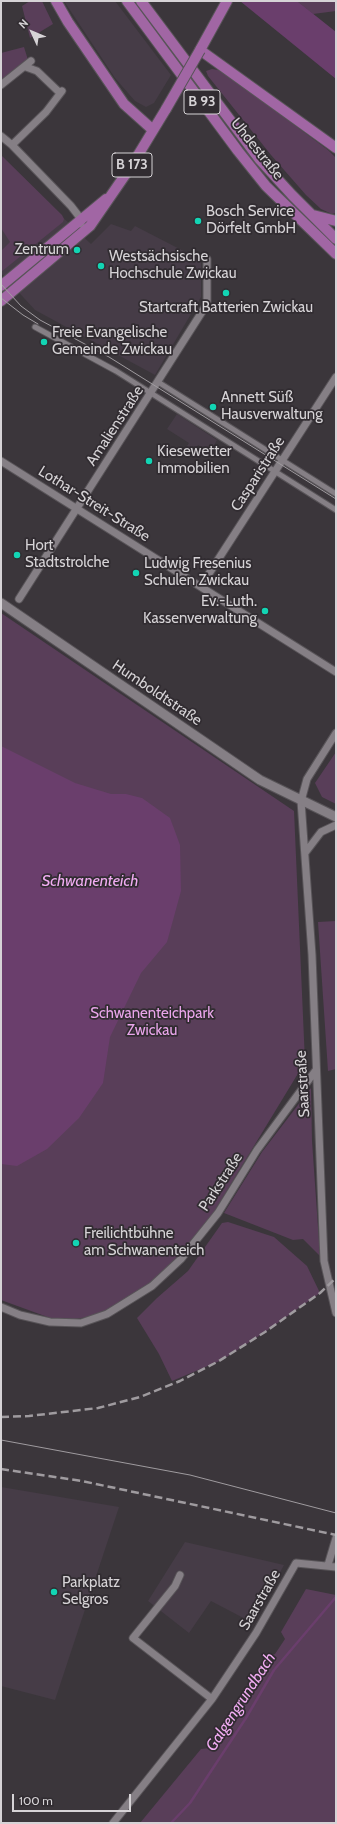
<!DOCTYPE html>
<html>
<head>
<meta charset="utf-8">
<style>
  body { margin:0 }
  #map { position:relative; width:337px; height:1824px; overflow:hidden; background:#3b363b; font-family:Cabin,sans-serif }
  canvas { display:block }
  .frame { position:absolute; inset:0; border:2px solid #d6d3d6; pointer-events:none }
  .north { position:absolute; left:12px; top:12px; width:40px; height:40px; -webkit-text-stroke:3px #312c31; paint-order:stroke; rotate:314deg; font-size:11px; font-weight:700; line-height:16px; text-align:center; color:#d6d3d6 }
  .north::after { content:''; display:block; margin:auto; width:14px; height:18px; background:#d6d3d6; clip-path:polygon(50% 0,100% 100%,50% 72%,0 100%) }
  .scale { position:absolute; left:12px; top:1794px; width:119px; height:18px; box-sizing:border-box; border:2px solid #d6d3d6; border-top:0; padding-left:5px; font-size:12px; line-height:14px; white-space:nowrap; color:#d6d3d6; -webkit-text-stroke:3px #312c31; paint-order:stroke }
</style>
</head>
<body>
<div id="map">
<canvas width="337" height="1824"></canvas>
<div class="frame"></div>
<div class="north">N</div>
<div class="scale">100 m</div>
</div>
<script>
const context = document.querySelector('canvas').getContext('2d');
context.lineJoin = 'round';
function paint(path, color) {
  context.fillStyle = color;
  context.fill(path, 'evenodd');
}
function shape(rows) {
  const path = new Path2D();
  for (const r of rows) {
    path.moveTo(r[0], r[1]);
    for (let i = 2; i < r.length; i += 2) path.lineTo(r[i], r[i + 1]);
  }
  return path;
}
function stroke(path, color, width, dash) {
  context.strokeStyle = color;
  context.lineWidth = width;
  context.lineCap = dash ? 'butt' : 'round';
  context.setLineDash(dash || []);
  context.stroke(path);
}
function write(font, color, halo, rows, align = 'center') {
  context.font = font + ' Cabin,sans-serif';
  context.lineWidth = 3.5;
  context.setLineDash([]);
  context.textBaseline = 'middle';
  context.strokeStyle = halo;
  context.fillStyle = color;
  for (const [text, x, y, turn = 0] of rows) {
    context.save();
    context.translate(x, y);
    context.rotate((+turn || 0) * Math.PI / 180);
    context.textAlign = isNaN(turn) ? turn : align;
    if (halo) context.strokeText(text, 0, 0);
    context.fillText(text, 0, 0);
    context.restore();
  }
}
const built = shape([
  [64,1,115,1,171,75,154,103,146,107,135,101,115,78],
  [1,159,91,244,111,224,131,231,135,226,201,260,201,297,155,375,35,310,1,273],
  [177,414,217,440,210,452,198,445,190,458,182,453,189,443,167,429],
  [1,1487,119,1507,55,1700,1,1686],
  [185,1542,284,1565,253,1623,211,1601,189,1633,148,1601]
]);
const green = shape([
  [30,1,42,1,53,24,30,38,22,6],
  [297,1,336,1,336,11,313,14],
  [24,47,28,60,1,86,1,53],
  [212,69,218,70,230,77,328,150,336,158,336,213,332,214,321,209,306,195,271,155,208,76,206,71],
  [1,155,62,215,64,219,63,222,1,272,1,251,10,242,1,228],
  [1,613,294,811,305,1062,212,1215,182,1255,155,1282,115,1308,94,1316,75,1319,53,1319,1,1300],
  [336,752,336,804,322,797,315,783],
  [336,921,336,1069,328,1071,318,922],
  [311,1088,312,1141,320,1256,303,1239,293,1240,224,1213,262,1152],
  [228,1222,274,1237,307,1266,320,1293,265,1332,222,1360,172,1381,159,1354,137,1318,157,1298,188,1271,222,1223],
  [306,1589,336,1595,336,1823,140,1823,201,1749,210,1748,218,1739,221,1725,267,1656,275,1654,285,1639,281,1632]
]);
const water = shape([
  [240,1,297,1,336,32,336,79],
  [1,746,75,783,111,794,126,794,142,798,170,818,180,845,181,891,167,942,141,973,110,1037,103,1083,79,1118,47,1149,17,1166,1,1164]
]);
const stream = shape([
  [171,1823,190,1803,246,1718,274,1670,336,1597]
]);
const pedestrian = shape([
  [35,327,116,371,336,510],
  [158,382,336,494]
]);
const minor = shape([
  [26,67,37,71,60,93],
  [1,85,31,61],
  [1,136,12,145,71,206,81,219,81,224],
  [12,145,46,112,62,91],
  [1,461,336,672],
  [201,586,336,377],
  [19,599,207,304,207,259],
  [336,733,307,779,301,801,312,955,324,1261,336,1313],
  [305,853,321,832,336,825],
  [1,1307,20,1315,50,1322,81,1323,107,1314,152,1286,181,1259,218,1213,257,1150,316,1070],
  [328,1565,336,1538],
  [180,1575,175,1586,133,1638,212,1699],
  [113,1823,212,1699,256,1633,296,1563,336,1567]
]);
const secondary = shape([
  [1,603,260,780,336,817]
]);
const primary = shape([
  [56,1,68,22,124,104,153,130],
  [127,1,238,151,266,186,336,254],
  [141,1,260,160,292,195,336,239],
  [227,1,200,50,336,148],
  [313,215,336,221],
  [1,286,106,199],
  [1,301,90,226,132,165,166,109]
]);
const tram = shape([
  [1,284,21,306,40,320,109,357,336,499],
  [1,298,23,315,38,324],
  [1,1440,190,1475,336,1513]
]);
const rail = shape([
  [1,1417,29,1416,98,1408,140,1397,180,1381,219,1361,265,1332,320,1293,336,1278],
  [1,1469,82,1481,336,1535]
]);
const primaryBridge = shape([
  [166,109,200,50]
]);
const markers = [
  [198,221,4,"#12d5b4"],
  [77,250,4,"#12d5b4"],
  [101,266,4,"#12d5b4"],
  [226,293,4,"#12d5b4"],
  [44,342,4,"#12d5b4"],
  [213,407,4,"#12d5b4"],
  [149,461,4,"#12d5b4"],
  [17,555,4,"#12d5b4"],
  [136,573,4,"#12d5b4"],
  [265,611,4,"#12d5b4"],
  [76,1243,4,"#12d5b4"],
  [54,1592,4,"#12d5b4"]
];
const shields = [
  [202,102,36],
  [132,165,40]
];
const shieldNames = [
  ["B 93",202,102],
  ["B 173",132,165]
];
const streetNames = [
  ["Uhdestraße",257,149,51],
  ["Amalienstraße",115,426,-57],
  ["Casparistraße",258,474,-57],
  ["Lothar-Streit-Straße",94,504,32],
  ["Humboldtstraße",157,693,34],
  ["Saarstraße",303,1084,-93],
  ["Parkstraße",221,1182,-57],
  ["Saarstraße",260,1600,-60]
];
const poiNames = [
  ["Bosch Service",206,212],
  ["Dörfelt GmbH",206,229],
  ["Zentrum",69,250,"right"],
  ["Westsächsische",109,257],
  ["Hochschule Zwickau",109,274],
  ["Startcraft Batterien Zwickau",226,308,"center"],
  ["Freie Evangelische",52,333],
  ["Gemeinde Zwickau",52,350],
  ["Annett Süß",221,398],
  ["Hausverwaltung",221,415],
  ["Kiesewetter",157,452],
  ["Immobilien",157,469],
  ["Hort",25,546],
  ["Stadtstrolche",25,563],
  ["Ludwig Fresenius",144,564],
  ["Schulen Zwickau",144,581],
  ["Ev.-Luth.",257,602,"right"],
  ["Kassenverwaltung",257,619,"right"],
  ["Freilichtbühne",84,1234],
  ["am Schwanenteich",84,1251],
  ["Parkplatz",62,1583],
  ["Selgros",62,1600]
];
const parkNames = [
  ["Schwanenteichpark",152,1014],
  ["Zwickau",152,1031]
];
const waterNames = [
  ["Schwanenteich",90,881],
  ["Galgengrundbach",241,1702,-57]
];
paint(built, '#463c47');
paint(green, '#593e59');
paint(water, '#6a3e6c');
stroke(stream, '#6a3e6c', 2.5);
stroke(pedestrian, '#585458', 7);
stroke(minor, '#585458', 9);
stroke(secondary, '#585458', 11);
stroke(primary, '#585458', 12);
stroke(pedestrian, '#857f85', 5);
stroke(minor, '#857f85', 7);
stroke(secondary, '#857f85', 9);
stroke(primary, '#a166a4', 10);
stroke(tram, '#9f9b9f', 1);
stroke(rail, '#9f9b9f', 2.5, [8, 4]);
stroke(primaryBridge, '#585458', 12, []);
stroke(primaryBridge, '#a166a4', 10);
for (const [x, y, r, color] of markers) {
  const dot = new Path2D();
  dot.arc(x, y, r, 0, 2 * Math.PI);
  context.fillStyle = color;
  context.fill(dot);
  stroke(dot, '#312c31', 1.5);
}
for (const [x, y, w] of shields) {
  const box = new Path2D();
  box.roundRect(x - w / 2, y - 12, w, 24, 3);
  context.fillStyle = '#312c31';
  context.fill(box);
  stroke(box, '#d6d3d6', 1);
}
write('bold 14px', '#d6d3d6', null, shieldNames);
write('15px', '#d6d3d6', '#312c31', streetNames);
write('15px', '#d6d3d6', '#312c31', poiNames, 'left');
write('15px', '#e9a5ea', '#312c31', parkNames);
write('italic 16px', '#f1acf2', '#312c31', waterNames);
</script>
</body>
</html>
